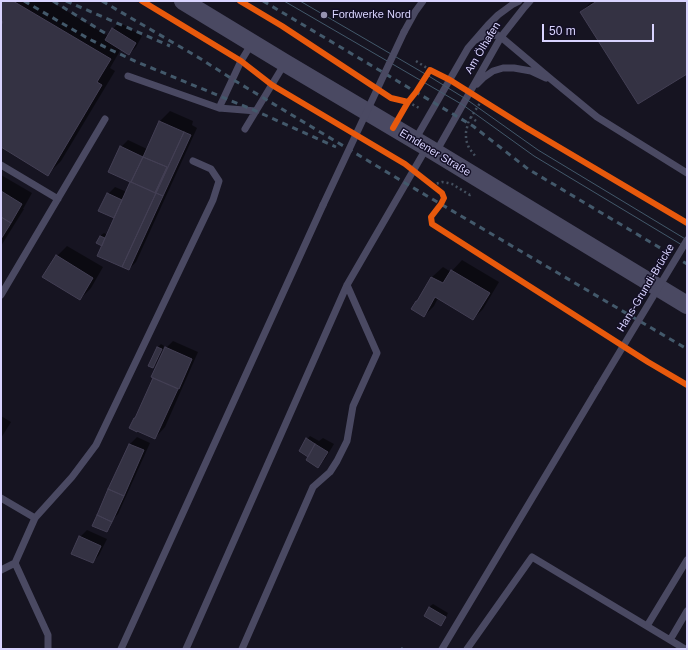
<!DOCTYPE html>
<html>
<head>
<meta charset="utf-8">
<style>
  body { margin:0 }
  #map { position:relative; width:688px; height:650px; overflow:hidden; background:#161421; font-family:Helvetica,sans-serif }
  canvas { display:block }
  .frame { position:absolute; inset:0; border:2px solid #d9d4ff; pointer-events:none }
  .scale { position:absolute; left:542px; top:24px; width:112px; height:18px; box-sizing:border-box; border:2px solid #d9d4ff; border-top:0; padding-left:5px; font-size:12px; line-height:14px; white-space:nowrap; color:#d9d4ff; -webkit-text-stroke:3px #130f26; paint-order:stroke }
</style>
</head>
<body>
<div id="map">
<canvas width="688" height="650"></canvas>
<div class="frame"></div>
<div class="scale">50 m</div>
</div>
<script>
const context = document.querySelector('canvas').getContext('2d');
context.lineJoin = 'round';
function paint(path, color) {
  context.fillStyle = color;
  context.fill(path, 'evenodd');
}
function shape(rows) {
  const path = new Path2D();
  for (const r of rows) {
    path.moveTo(r[0], r[1]);
    for (let i = 2; i < r.length; i += 2) path.lineTo(r[i], r[i + 1]);
  }
  return path;
}
function stroke(path, color, width, dash) {
  context.strokeStyle = color;
  context.lineWidth = width;
  context.lineCap = dash ? 'butt' : 'round';
  context.setLineDash(dash || []);
  context.stroke(path);
}
function write(font, color, halo, rows, align = 'center') {
  context.font = font + ' Helvetica,sans-serif';
  context.lineWidth = 3;
  context.setLineDash([]);
  context.textBaseline = 'middle';
  context.strokeStyle = halo;
  context.fillStyle = color;
  for (const [text, x, y, turn = 0] of rows) {
    context.save();
    context.translate(x, y);
    context.rotate((+turn || 0) * Math.PI / 180);
    context.textAlign = isNaN(turn) ? turn : align;
    if (halo) context.strokeText(text, 0, 0);
    context.fillText(text, 0, 0);
    context.restore();
  }
}
const shadow = shape([
  [1,1,50,1,108,36,113,29,119,22,142,36,136,47,129,54,121,49,110,68,115,71,61,161,48,174,1,147,1,27,4,21,1,20],
  [592,1,687,1,687,72,581,12],
  [170,111,193,121,192,125,197,128,136,262,129,269,103,245,98,242,100,236,104,233,108,235,117,214,108,194,115,187,127,192,131,183,121,147,128,140,147,149,160,121],
  [1,175,32,193,23,209,24,209,1,246],
  [67,246,103,267,91,288,80,299,57,256],
  [462,260,499,282,483,309,473,319,438,298,434,306,424,316,417,301,419,298,432,277,443,267,451,272],
  [173,341,198,352,165,427,155,438,135,418,137,416,155,377,166,348],
  [161,344,164,346,156,364,153,367,150,365,158,347],
  [1,416,11,422,1,438],
  [310,436,319,441,323,438,334,444,325,459,318,466,307,439],
  [137,437,150,443,118,514,114,518,110,528,107,531,93,525,130,444],
  [87,530,107,539,99,555,93,562,80,537],
  [433,604,448,613,444,621,441,624,429,607]
]);
const building = shape([
  [1,1,13,1,111,59,97,82,102,85,48,176,1,147,1,25,3,22,1,21,1,1],
  [597,1,687,1,687,74,638,104,580,12,597,1],
  [112,28,136,43,129,55,105,40,112,28],
  [159,121,184,132,156,193,155,193,167,167,143,157,159,121],
  [184,132,191,135,163,196,156,193,184,132],
  [120,146,143,157,131,182,130,182,108,172,120,146],
  [143,157,167,167,155,193,131,182,143,157],
  [130,182,131,182,156,193,122,267,97,256,130,182],
  [1,191,22,204,11,223,1,217,1,191],
  [107,193,122,200,114,218,98,211,107,193],
  [156,193,163,196,129,270,122,267,156,193],
  [1,217,11,223,1,239,1,217],
  [100,236,105,238,102,246,96,243,100,236],
  [56,255,93,278,80,300,42,277,56,255],
  [451,270,490,293,473,320,435,297,424,317,411,309,416,301,417,301,431,277,443,283,451,270],
  [157,347,162,349,153,368,148,366,157,347],
  [165,347,192,359,179,389,151,377,165,347],
  [153,378,178,389,155,439,137,431,137,432,129,428,134,418,135,418,153,378],
  [306,438,315,444,308,457,299,451,306,438],
  [129,444,144,450,124,496,108,489,129,444],
  [315,444,328,452,318,468,306,460,315,444],
  [108,489,124,496,112,522,97,515,108,489],
  [97,515,112,522,107,532,92,526,97,515],
  [79,536,101,546,93,563,71,554,79,536],
  [429,607,446,617,441,626,424,616,429,607]
]);
const path = shape([
  [416,61,430,70],
  [408,102,421,109],
  [471,117,468,123,466,132,466,140,469,148,476,157],
  [476,121,471,117,482,100],
  [432,185,442,182,448,183,452,184,470,195,472,193]
]);
const service = shape([
  [404,32,415,12,423,1],
  [474,41,481,37,497,35,501,37,552,80,597,117,687,173],
  [128,76,219,108,256,111],
  [477,84,483,78,493,71,503,68,514,68,531,71,546,78],
  [219,108,241,61,252,43],
  [245,129,285,63],
  [415,140,468,48,488,25,498,15,513,4,519,1],
  [436,152,501,37,523,9,530,1],
  [1,165,58,199],
  [1,295,105,119],
  [1,498,35,518],
  [15,563,48,635,48,649],
  [1,570,15,563,35,518,72,477,96,445,213,200,219,181,211,169,193,161],
  [647,626,687,560],
  [670,640,687,611],
  [121,649,323,205],
  [186,649,347,285,427,147],
  [242,649,313,487,330,472,337,461,347,441,353,406,377,353,347,285],
  [442,649,598,388],
  [467,649,532,557,685,649]
]);
const tertiary = shape([
  [183,1,285,63,435,152,687,305]
]);
const tram = shape([
  [284,1,463,105,534,156,687,248],
  [300,1,427,75,466,99,538,150,687,240]
]);
const rail = shape([
  [24,1,89,39,111,50,137,62,256,111,336,147],
  [53,1,108,35],
  [66,1,170,46],
  [102,1,201,59,232,79,405,183,687,349],
  [263,1,473,126,528,169,687,264],
  [402,649,403,648]
]);
const serviceBridge = shape([
  [323,205,404,32],
  [598,388,687,240]
]);
const cycleway = shape([
  [142,1,241,61,272,85,405,164,442,193,444,198,441,204,431,217,432,224,648,362,687,385],
  [240,1,282,26,391,98,408,102],
  [393,128,408,102,416,92,430,70,450,80,525,127,687,223]
]);
const markers = [
  [324,15,4,"#9591b1"]
];
const poiNames = [
  ["Fordwerke Nord",332,15]
];
const streetNames = [
  ["Am Ölhafen",483,48,-59],
  ["Emdener Straße",435,153,31],
  ["Hans-Grundi-Brücke",646,288,-59]
];
paint(shadow, '#0007');
paint(building, '#343243');
stroke(building, '#433f54', 1);
stroke(path, '#44505f', 2.5, [2, 3]);
stroke(service, '#4a4962', 7);
stroke(tertiary, '#4a4962', 18);
stroke(tram, '#43596b', 1);
stroke(rail, '#43596b', 3, [6, 5]);
stroke(serviceBridge, '#4a4962', 7);
stroke(cycleway, '#e8590c', 6);
for (const [x, y, r, color] of markers) {
  const dot = new Path2D();
  dot.arc(x, y, r, 0, 2 * Math.PI);
  context.fillStyle = color;
  context.fill(dot);
  stroke(dot, '#130f26', 1.5);
}
write('11px', '#d9d4ff', '#130f26', poiNames, 'left');
write('11px', '#d9d4ff', '#130f26', streetNames);
</script>
</body>
</html>
